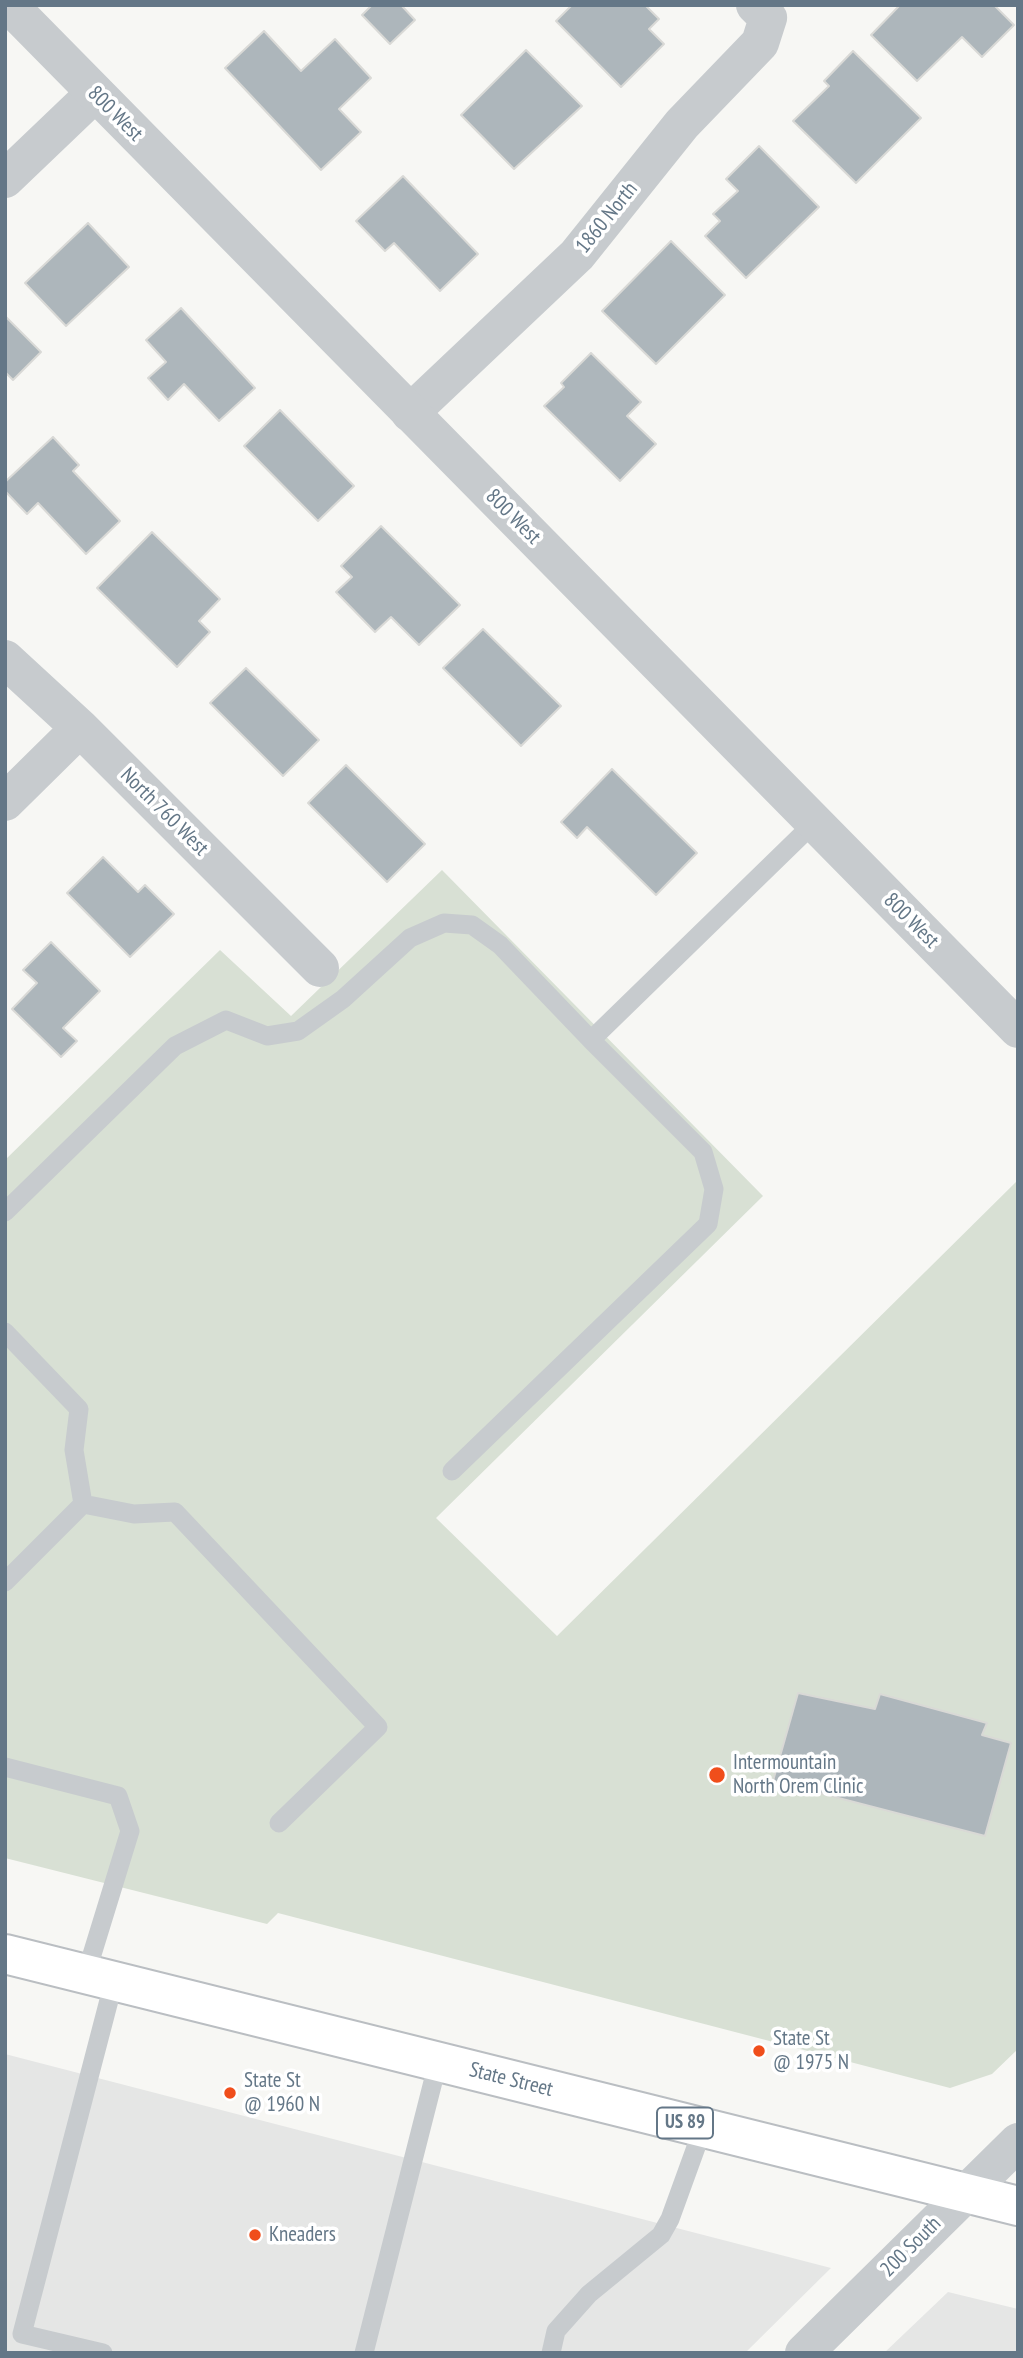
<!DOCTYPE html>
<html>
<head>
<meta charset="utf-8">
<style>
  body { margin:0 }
  #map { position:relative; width:1023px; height:2358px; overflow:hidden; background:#f7f7f4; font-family:"PT Sans Narrow",sans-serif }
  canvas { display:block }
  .frame { position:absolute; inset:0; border:7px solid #647787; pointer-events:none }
</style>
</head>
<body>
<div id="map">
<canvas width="1023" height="2358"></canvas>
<div class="frame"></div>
</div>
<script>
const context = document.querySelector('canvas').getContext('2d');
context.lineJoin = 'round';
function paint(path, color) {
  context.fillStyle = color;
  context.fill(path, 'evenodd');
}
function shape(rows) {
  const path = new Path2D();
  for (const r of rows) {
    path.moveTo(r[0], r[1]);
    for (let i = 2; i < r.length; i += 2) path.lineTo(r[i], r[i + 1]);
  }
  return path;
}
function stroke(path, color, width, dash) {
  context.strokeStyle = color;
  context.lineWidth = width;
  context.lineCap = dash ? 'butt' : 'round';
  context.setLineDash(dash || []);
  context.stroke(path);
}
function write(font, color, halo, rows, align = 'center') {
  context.font = font + ' "PT Sans Narrow",sans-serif';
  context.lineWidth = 7;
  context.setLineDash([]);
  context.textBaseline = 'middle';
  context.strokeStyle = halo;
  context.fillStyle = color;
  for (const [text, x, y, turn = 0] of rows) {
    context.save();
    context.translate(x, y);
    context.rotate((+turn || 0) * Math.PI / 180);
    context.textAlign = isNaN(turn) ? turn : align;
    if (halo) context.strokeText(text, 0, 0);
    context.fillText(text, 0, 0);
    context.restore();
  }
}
const built = shape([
  [5,2054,831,2268,745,2353,5,2353],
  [948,2292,1018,2309,1018,2353,884,2353]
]);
const green = shape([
  [442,870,763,1196,436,1518,557,1636,1018,1180,1018,2049,992,2074,950,2088,278,1913,267,1924,5,1858,5,1160,220,950,291,1016]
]);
const building = shape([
  [372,5,401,5,415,20,390,44,362,15,372,5],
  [572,5,645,5,659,19,649,29,664,44,621,87,556,21,572,5],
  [900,5,994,5,1014,25,982,57,962,37,917,81,871,35,900,5],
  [264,31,301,71,335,39,371,78,339,109,361,132,321,170,225,68,264,31],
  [526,50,582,106,514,169,461,115,526,50],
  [853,51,921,118,856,183,793,121,829,86,824,81,853,51],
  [759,146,819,207,746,278,705,236,720,221,713,214,738,191,726,179,759,146],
  [403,176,478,254,440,291,394,243,385,251,356,221,403,176],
  [88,223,129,267,66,326,25,283,88,223],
  [671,241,725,295,656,364,602,311,671,241],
  [181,308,255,388,219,421,184,384,168,400,148,378,166,362,146,340,181,308],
  [5,316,41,352,13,380,5,372,5,316],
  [591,353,641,402,627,416,656,444,620,481,544,406,564,387,561,383,591,353],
  [280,410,354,486,318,521,244,446,280,410],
  [53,437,79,465,73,471,120,521,86,554,38,503,27,514,5,491,5,482,53,437],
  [381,526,460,605,419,645,391,617,375,632,336,592,352,577,341,566,381,526],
  [152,532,220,599,199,621,210,632,177,667,97,588,152,532],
  [483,629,561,706,521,746,443,668,483,629],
  [246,668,319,740,283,776,210,703,246,668],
  [346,765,425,844,387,882,308,803,346,765],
  [612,769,697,853,656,895,587,827,577,838,561,822,612,769],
  [103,857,138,892,145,885,174,914,130,957,67,893,103,857],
  [51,942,100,991,63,1028,77,1041,61,1057,12,1009,37,983,23,970,51,942],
  [798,1693,875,1709,880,1694,987,1723,982,1735,1011,1743,985,1836,773,1781,798,1693]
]);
const service = shape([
  [5,1212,175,1046,226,1020,267,1036,298,1031,343,999,410,938,444,923,472,925,500,945,591,1040,814,823],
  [5,1332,79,1409,74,1450,83,1504],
  [452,1471,708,1224,714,1189,703,1152,591,1040],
  [5,1582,83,1504,134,1514,175,1512,378,1727,279,1823],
  [5,1767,118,1796,130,1831,86,1974],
  [103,2353,22,2334,114,1981],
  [364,2353,438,2062],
  [551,2353,556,2331,589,2294,661,2235,670,2219,703,2128]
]);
const minor = shape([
  [5,179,95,93],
  [410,413,577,255,682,124,760,43,768,18,755,5],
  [5,659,80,728,320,968],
  [5,802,80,728]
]);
const tertiary = shape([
  [9,5,1018,1029],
  [804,2353,1018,2142]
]);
const primary = shape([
  [5,1954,1018,2206]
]);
const markers = [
  [717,1775,9,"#f04e1b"],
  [759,2051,7,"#f04e1b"],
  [230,2093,7,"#f04e1b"],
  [255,2235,7,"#f04e1b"]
];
const shields = [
  [685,2123,56]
];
const shieldNames = [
  ["US 89",685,2123]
];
const streetNames = [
  ["800 West",115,114,45],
  ["1860 North",607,218,-51],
  ["800 West",513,517,45],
  ["North 760 West",164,812,45],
  ["800 West",911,921,45],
  ["State Street",511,2080,14],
  ["200 South",911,2247,-45]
];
const poiNames = [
  ["Intermountain",733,1763],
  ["North Orem Clinic",733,1787],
  ["State St",773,2039],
  ["@ 1975 N",773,2063],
  ["State St",244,2081],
  ["@ 1960 N",244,2105],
  ["Kneaders",269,2235]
];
paint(built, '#e5e6e5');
paint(green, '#d8e0d4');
paint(building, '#adb6bb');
stroke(building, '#d9d9d6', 2);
stroke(primary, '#babec2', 42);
stroke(service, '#c7cbce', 19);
stroke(minor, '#c7cbce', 38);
stroke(tertiary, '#c7cbce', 38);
stroke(primary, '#fff', 38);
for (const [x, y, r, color] of markers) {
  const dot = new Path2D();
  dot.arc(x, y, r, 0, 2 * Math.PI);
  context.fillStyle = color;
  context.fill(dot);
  stroke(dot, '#fff', 2.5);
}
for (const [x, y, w] of shields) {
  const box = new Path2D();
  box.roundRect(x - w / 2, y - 15.5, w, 31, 5);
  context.fillStyle = '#fff';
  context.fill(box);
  stroke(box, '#647787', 2);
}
write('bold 19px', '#647787', null, shieldNames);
write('21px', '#647787', '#fff', streetNames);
write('21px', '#647787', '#fff', poiNames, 'left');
</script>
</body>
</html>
